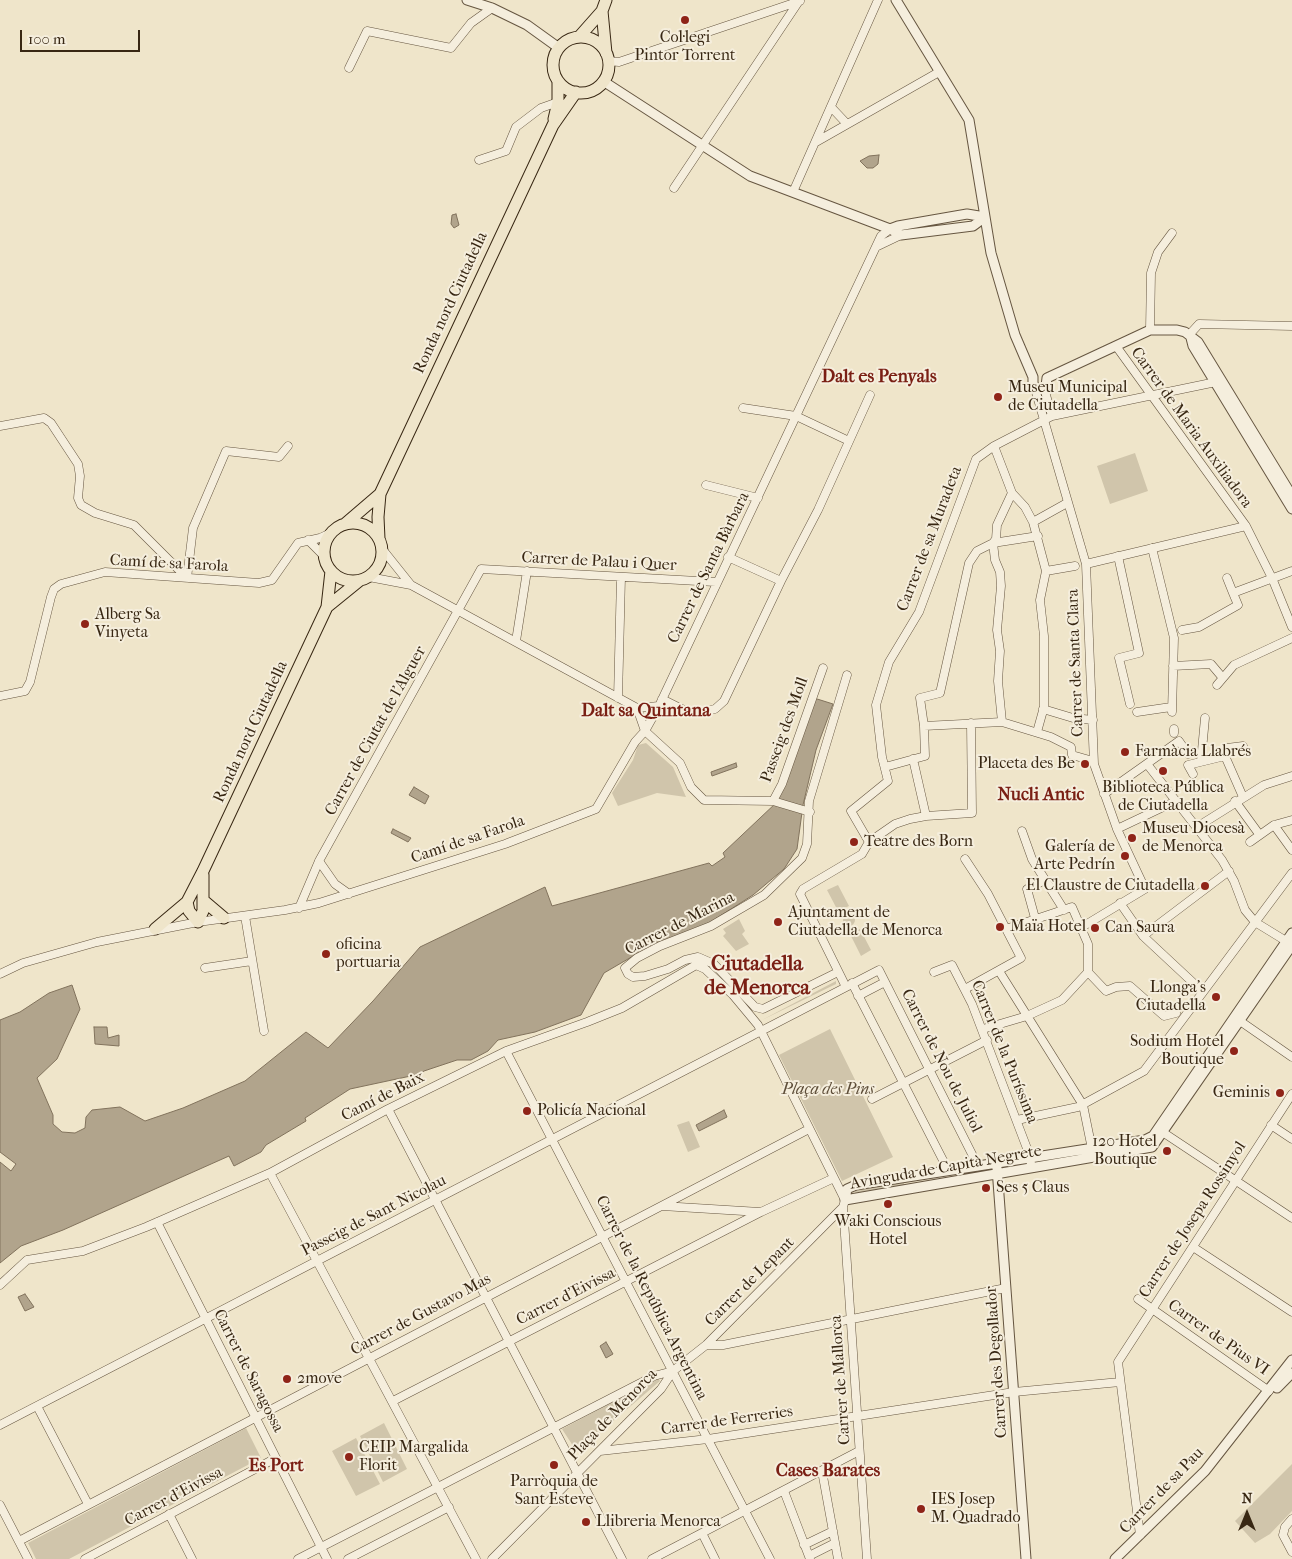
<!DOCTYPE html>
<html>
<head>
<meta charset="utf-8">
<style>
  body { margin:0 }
  #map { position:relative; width:1292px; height:1559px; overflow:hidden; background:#efe5ca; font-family:"IM FELL French Canon",serif }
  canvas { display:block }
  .north { position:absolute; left:1222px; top:1489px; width:50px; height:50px; -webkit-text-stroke:4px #f5eedd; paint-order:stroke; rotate:0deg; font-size:14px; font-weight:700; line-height:20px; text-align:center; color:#382713 }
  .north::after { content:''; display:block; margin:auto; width:18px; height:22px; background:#382713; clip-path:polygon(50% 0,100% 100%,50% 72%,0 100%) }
  .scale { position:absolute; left:20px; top:30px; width:120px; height:22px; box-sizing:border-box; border:2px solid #382713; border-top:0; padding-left:6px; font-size:15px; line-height:18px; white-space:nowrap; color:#382713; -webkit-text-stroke:4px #f5eedd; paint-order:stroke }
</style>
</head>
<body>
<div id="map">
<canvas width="1292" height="1559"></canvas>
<div class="north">N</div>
<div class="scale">100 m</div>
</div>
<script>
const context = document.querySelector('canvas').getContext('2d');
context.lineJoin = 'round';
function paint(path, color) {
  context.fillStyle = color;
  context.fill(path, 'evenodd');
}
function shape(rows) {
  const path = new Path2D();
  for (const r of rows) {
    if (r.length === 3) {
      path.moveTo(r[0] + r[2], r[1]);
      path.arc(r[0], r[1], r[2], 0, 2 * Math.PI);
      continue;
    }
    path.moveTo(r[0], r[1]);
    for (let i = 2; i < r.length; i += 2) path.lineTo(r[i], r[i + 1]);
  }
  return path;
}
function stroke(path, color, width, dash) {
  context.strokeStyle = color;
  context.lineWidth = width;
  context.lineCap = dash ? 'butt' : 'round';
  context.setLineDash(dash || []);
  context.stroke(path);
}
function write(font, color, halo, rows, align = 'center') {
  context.font = font + ' "IM FELL French Canon",serif';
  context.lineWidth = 4;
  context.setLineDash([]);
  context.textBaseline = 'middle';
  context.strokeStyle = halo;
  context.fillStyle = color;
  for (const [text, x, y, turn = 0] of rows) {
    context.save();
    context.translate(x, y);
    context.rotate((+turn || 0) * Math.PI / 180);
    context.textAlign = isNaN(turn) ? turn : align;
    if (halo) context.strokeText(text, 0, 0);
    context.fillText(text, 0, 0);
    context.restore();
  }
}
const green = shape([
  [1135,453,1148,491,1110,504,1097,466],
  [646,743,673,767,686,797,657,793,618,806,612,793,633,760,638,745],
  [838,885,849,906,838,911,827,890],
  [849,920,6],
  [739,919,745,931,742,934,749,944,736,951,723,936,726,933,723,929],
  [860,929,871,950,861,956,850,934],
  [836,981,836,984,762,1020],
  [830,1029,893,1157,842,1181,779,1055],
  [689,1121,700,1147,688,1152,677,1125],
  [904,1181,904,1186,856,1194,855,1191,856,1189],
  [658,1378,660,1381,577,1452,562,1429],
  [384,1423,407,1469,383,1482,360,1436],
  [246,1428,261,1458,69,1559,36,1559,28,1543],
  [356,1438,380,1484,356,1496,332,1451],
  [1292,1464,1292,1511,1270,1534,1255,1543,1235,1521]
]);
const water = shape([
  [879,155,878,164,873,168,867,168,860,161,869,156,879,155],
  [456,214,459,225,454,228,451,224,452,215,456,214],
  [814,698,833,704,816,750,803,805,797,849,784,869,753,895,709,923,652,945,604,973,581,1015,535,1032,498,1040,488,1051,471,1060,457,1060,424,1071,420,1074,350,1089,305,1118,306,1121,266,1145,261,1152,234,1166,229,1156,63,1230,21,1246,0,1263,0,1162,11,1171,16,1164,0,1152,0,1020,20,1012,49,993,72,985,80,1009,57,1059,37,1078,53,1115,53,1124,62,1132,75,1133,85,1128,86,1117,92,1110,120,1107,145,1121,183,1108,245,1081,306,1032,328,1048,373,1001,420,947,545,887,552,906,709,863,712,866,725,857,723,853,777,802,814,698],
  [736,763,737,767,712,776,711,772,736,763],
  [414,787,429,796,425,804,409,795,414,787],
  [393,829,411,838,408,842,391,833,393,829],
  [94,1027,107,1027,108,1038,119,1035,119,1046,95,1044,94,1027],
  [724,1110,727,1117,699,1131,696,1125,724,1110],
  [25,1294,34,1307,25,1311,18,1297,25,1294],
  [606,1342,613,1354,606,1358,600,1346,606,1342]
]);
const minor = shape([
  [608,61,619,62,800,1],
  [349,68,367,31,451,48,471,23,492,8],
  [831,107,847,124],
  [816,142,939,72],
  [479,160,506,151,516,127,541,108,558,102],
  [674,188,799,1],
  [793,192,878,0],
  [878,246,901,235],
  [1150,330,1151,273,1158,252,1172,233],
  [1189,335,1199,324,1292,326],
  [1116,346,1246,526,1272,578,1292,627],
  [1044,388,1052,416],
  [1035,389,1086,564,1094,764,1117,829,1145,889,1082,927],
  [743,408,796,416,849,441],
  [0,426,44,418,51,423,78,464,80,476,78,498,81,505,95,513,134,525,187,578],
  [994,446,1012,493,1025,507,1033,522,1046,571,1040,600,1044,636,1044,707,1037,732],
  [706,485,758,498],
  [1033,522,1067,503],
  [308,540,324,556],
  [1152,548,1174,638,1172,712],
  [383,550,411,585],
  [1118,556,1139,653,1119,658,1130,704],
  [1086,564,1246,526],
  [1046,571,1075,566],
  [369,577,411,585,637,708],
  [187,578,193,528,226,451,279,457,288,446],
  [1227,578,1233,593],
  [781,581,818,510,870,395],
  [1182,630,1199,627,1238,605,1233,593,1292,571],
  [516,641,527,571],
  [1173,666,1211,664,1222,677],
  [1217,685,1234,665,1292,638],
  [0,696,25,691,30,682,51,597,54,589,61,584,105,572,259,583,272,580,298,543,320,538,333,532],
  [618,698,621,577],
  [662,699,690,713,703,712,715,709,724,701,781,581,728,557],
  [637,708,645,731,680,763,691,787,704,800,773,801,810,812],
  [637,708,659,706],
  [1043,709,1073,718,1093,720],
  [1137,712,1171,707],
  [1002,722,998,681,1000,651,997,630,1001,586,1000,572,995,560,993,543,996,539,997,525,1012,493],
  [924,726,1002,722,1051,737,1071,747,1072,755,1093,761],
  [1174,729,1174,733],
  [913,759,926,816],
  [1201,761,1205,718],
  [1147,764,1222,860,1234,881,1245,910,1255,922,1286,941],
  [885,767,925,756,924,726,920,698,940,693,969,563,977,551,993,543,1038,536],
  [1193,774,1188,765,1225,756],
  [1104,794,1179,741,1188,754],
  [1243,797,1225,756,1227,748,1243,746],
  [773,801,782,784,823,668],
  [1235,801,1259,834],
  [1274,825,1292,850],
  [1197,827,1264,785,1292,776],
  [1117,829,1176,801],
  [1022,831,1032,859,1064,910],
  [869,842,895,824,910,819,926,816,972,813,971,723],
  [1250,842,1274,825,1292,820],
  [319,861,335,884,349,894],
  [1120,903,1143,936,1202,991],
  [299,908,319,861,481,569,716,582],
  [245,916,264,1031],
  [1035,918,1027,889,1045,880],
  [1006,929,1072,907,1088,944,1088,972,1106,991,1116,987,1130,986,1164,1016,1176,1013],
  [1143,936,1229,871],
  [205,968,252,961],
  [999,971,1083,1105,1093,1154],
  [838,972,763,1009,755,1007,714,964,698,957,685,960,668,969,645,976,633,977,628,974,625,968,637,958,660,946,711,926,764,895,802,858,807,844,809,801,847,675],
  [934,972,952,965,972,1004,1028,1151,1032,1168],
  [0,974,23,963,97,942,198,922,285,910,319,903,505,844,596,809,635,742,645,731,659,706,881,236,890,229],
  [852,983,948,1170],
  [846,987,800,894,803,889,862,854,869,842,851,811,888,781,882,757,876,705,889,662,919,612,976,459,994,446,1052,416,1216,382,1219,383],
  [965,989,1021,958,988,894,965,859],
  [858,996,885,982],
  [1240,1021,1292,1057],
  [983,1029,1027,1016,1062,1000,1088,972],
  [506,1051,770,1559],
  [872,1099,987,1040],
  [388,1109,622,1559],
  [1017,1120,1078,1107,1144,1071,1292,873],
  [1271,1125,1292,1139],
  [1164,1133,1292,1218],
  [270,1173,476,1559],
  [662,1206,760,1212],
  [157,1222,327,1559],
  [1193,1247,1292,1312],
  [0,1285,27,1260,83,1251,146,1227,270,1173,388,1109,506,1051,587,1022,622,1008,696,965,705,969,733,995,758,1025,845,1200,843,1207,845,1235,867,1559],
  [1138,1299,1269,1391],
  [706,1345,723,1345,1006,1288],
  [393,1401,761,1212,834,1178],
  [37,1406,88,1504],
  [0,1425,879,970,978,1166],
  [600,1451,708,1439,1014,1392,1120,1382],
  [822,1471,838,1559],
  [784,1491,810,1559],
  [0,1505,28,1559],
  [169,1514,192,1559],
  [1292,1519,1285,1527,1283,1535,1292,1552],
  [702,1533,715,1559],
  [1140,1535,1118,1362,1292,1094],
  [19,1541,809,1129],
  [804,1545,833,1531],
  [809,1556,835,1543],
  [85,1559,276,1458],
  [298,1559,654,1376,673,1371,706,1345,843,1207],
  [348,1559,449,1507],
  [492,1559,661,1389,673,1371],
  [652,1559,859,1451]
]);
const tertiary = shape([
  [467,0,492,8,527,25,559,48],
  [896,0,969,120,991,253,1015,335,1033,377],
  [603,81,750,176,890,229,901,235,973,226,985,217],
  [890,229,898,226,967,214,985,217],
  [1191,338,1193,346,1292,509],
  [1033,377,1033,385,1039,390,1046,386,1047,378],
  [1047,378,1150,330,1177,330,1185,332,1198,342,1292,496],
  [1292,933,1153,1136,1145,1140,856,1185,847,1189,845,1200,1152,1147,1292,945],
  [997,1168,1026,1559],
  [1277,1388,1292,1373],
  [1115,1559,1205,1471,1292,1360]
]);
const primary = shape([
  [602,11,606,53],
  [579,37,602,11,606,0],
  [581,65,28],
  [554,119,558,102,558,81],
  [353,552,29],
  [345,524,380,494],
  [379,539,378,517,380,494,553,125,576,92],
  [327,607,359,581],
  [204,901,224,918],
  [187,902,189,911,198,922,203,911,203,875],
  [155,929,187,902,203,871,327,607,331,571]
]);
const markers = [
  [685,20,5,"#8f2418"],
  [998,397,5,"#8f2418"],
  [85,624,5,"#8f2418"],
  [1125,752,5,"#8f2418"],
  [1085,764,5,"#8f2418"],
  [1163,771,5,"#8f2418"],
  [1132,838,5,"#8f2418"],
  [854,842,5,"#8f2418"],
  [1125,856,5,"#8f2418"],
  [1205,886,5,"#8f2418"],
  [778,922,5,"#8f2418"],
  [1000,927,5,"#8f2418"],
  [1095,928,5,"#8f2418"],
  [326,954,5,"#8f2418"],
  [1216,997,5,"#8f2418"],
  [1234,1051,5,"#8f2418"],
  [1280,1093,5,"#8f2418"],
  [527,1111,5,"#8f2418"],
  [1167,1151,5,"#8f2418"],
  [986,1188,5,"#8f2418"],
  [888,1204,5,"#8f2418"],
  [287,1379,5,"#8f2418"],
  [349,1457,5,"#8f2418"],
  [554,1465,5,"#8f2418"],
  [921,1509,5,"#8f2418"],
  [586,1522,5,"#8f2418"]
];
const poiNames = [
  ["Col·legi",685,38,"center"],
  ["Pintor Torrent",685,56,"center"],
  ["Museu Municipal",1008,388],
  ["de Ciutadella",1008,406],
  ["Alberg Sa",95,615],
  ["Vinyeta",95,633],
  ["Farmàcia Llabrés",1135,752],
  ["Placeta des Be",1075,764,"right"],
  ["Biblioteca Pública",1163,788,"center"],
  ["de Ciutadella",1163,806,"center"],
  ["Museu Diocesà",1142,829],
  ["de Menorca",1142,847],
  ["Teatre des Born",864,842],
  ["Galería de",1115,847,"right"],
  ["Arte Pedrín",1115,865,"right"],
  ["El Claustre de Ciutadella",1195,886,"right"],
  ["Ajuntament de",788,913],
  ["Ciutadella de Menorca",788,931],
  ["Maïa Hotel",1010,927],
  ["Can Saura",1105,928],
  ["oficina",336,945],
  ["portuaria",336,963],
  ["Llonga's",1206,988,"right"],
  ["Ciutadella",1206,1006,"right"],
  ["Sodium Hotel",1224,1042,"right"],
  ["Boutique",1224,1060,"right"],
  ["Geminis",1270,1093,"right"],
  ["Policía Nacional",537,1111],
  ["120 Hotel",1157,1142,"right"],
  ["Boutique",1157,1160,"right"],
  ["Ses 5 Claus",996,1188],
  ["Waki Conscious",888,1222,"center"],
  ["Hotel",888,1240,"center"],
  ["2move",297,1379],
  ["CEIP Margalida",359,1448],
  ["Florit",359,1466],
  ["Parròquia de",554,1482,"center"],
  ["Sant Esteve",554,1500,"center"],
  ["IES Josep",931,1500],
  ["M. Quadrado",931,1518],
  ["Llibreria Menorca",596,1522]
];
const streetNames = [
  ["Ronda nord Ciutadella",451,303,-65],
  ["Carrer de Maria Auxiliadora",1191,428,54],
  ["Carrer de sa Muradeta",930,539,-69],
  ["Carrer de Palau i Quer",599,562,3],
  ["Camí de sa Farola",169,564,3],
  ["Carrer de Santa Bàrbara",709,568,-64],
  ["Carrer de Santa Clara",1076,663,-92],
  ["Passeig des Moll",785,730,-70],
  ["Carrer de Ciutat de l'Alguer",376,731,-61],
  ["Ronda nord Ciutadella",251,732,-65],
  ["Camí de sa Farola",468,840,-19],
  ["Carrer de Marina",680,924,-27],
  ["Carrer de la Puríssima",1004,1052,68],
  ["Carrer de Nou de Juliol",941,1061,63],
  ["Camí de Baix",383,1097,-27],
  ["Avinguda de Capità Negrete",946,1168,-10],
  ["Passeig de Sant Nicolau",374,1216,-27],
  ["Carrer de Josepa Rossinyol",1193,1220,-57],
  ["Carrer de Lepant",750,1282,-45],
  ["Carrer d'Eivissa",566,1297,-27],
  ["Carrer de la República Argentina",651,1298,63],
  ["Carrer de Gustavo Mas",421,1315,-28],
  ["Carrer de Pius VI",1218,1338,35],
  ["Carrer des Degollador",997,1362,-94],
  ["Carrer de Saragossa",248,1371,63],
  ["Carrer de Mallorca",841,1380,-94],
  ["Plaça de Menorca",613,1415,-46],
  ["Carrer de Ferreries",727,1421,-8],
  ["Carrer de sa Pau",1162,1491,-46],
  ["Carrer d'Eivissa",174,1497,-28]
];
const parkNames = [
  ["Plaça des Pins",828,1090]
];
const neighbourhoodNames = [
  ["Dalt es Penyals",879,378],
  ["Dalt sa Quintana",646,712],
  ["Nucli Antic",1041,796],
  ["Es Port",276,1467],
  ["Cases Barates",828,1472]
];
const districtNames = [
  ["Ciutadella",757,965],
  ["de Menorca",757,989]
];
paint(green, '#d0c5ab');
paint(water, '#b1a48c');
stroke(water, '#81725c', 1);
stroke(minor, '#665641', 9);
stroke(tertiary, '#665641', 11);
stroke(primary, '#382713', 13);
stroke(minor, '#f5eedd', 8);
stroke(tertiary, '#f5eedd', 9);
stroke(primary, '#efe5ca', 11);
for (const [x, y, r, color] of markers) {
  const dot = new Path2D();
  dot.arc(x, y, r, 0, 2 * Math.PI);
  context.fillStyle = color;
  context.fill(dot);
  stroke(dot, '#f5eedd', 2);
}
write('16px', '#382713', '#f5eedd', poiNames, 'left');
write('16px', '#382713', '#f5eedd', streetNames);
write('italic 16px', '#5e4e39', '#f5eedd', parkNames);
write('bold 18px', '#7a1f14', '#f5eedd', neighbourhoodNames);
write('bold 21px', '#7a1f14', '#f5eedd', districtNames);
</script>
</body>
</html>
